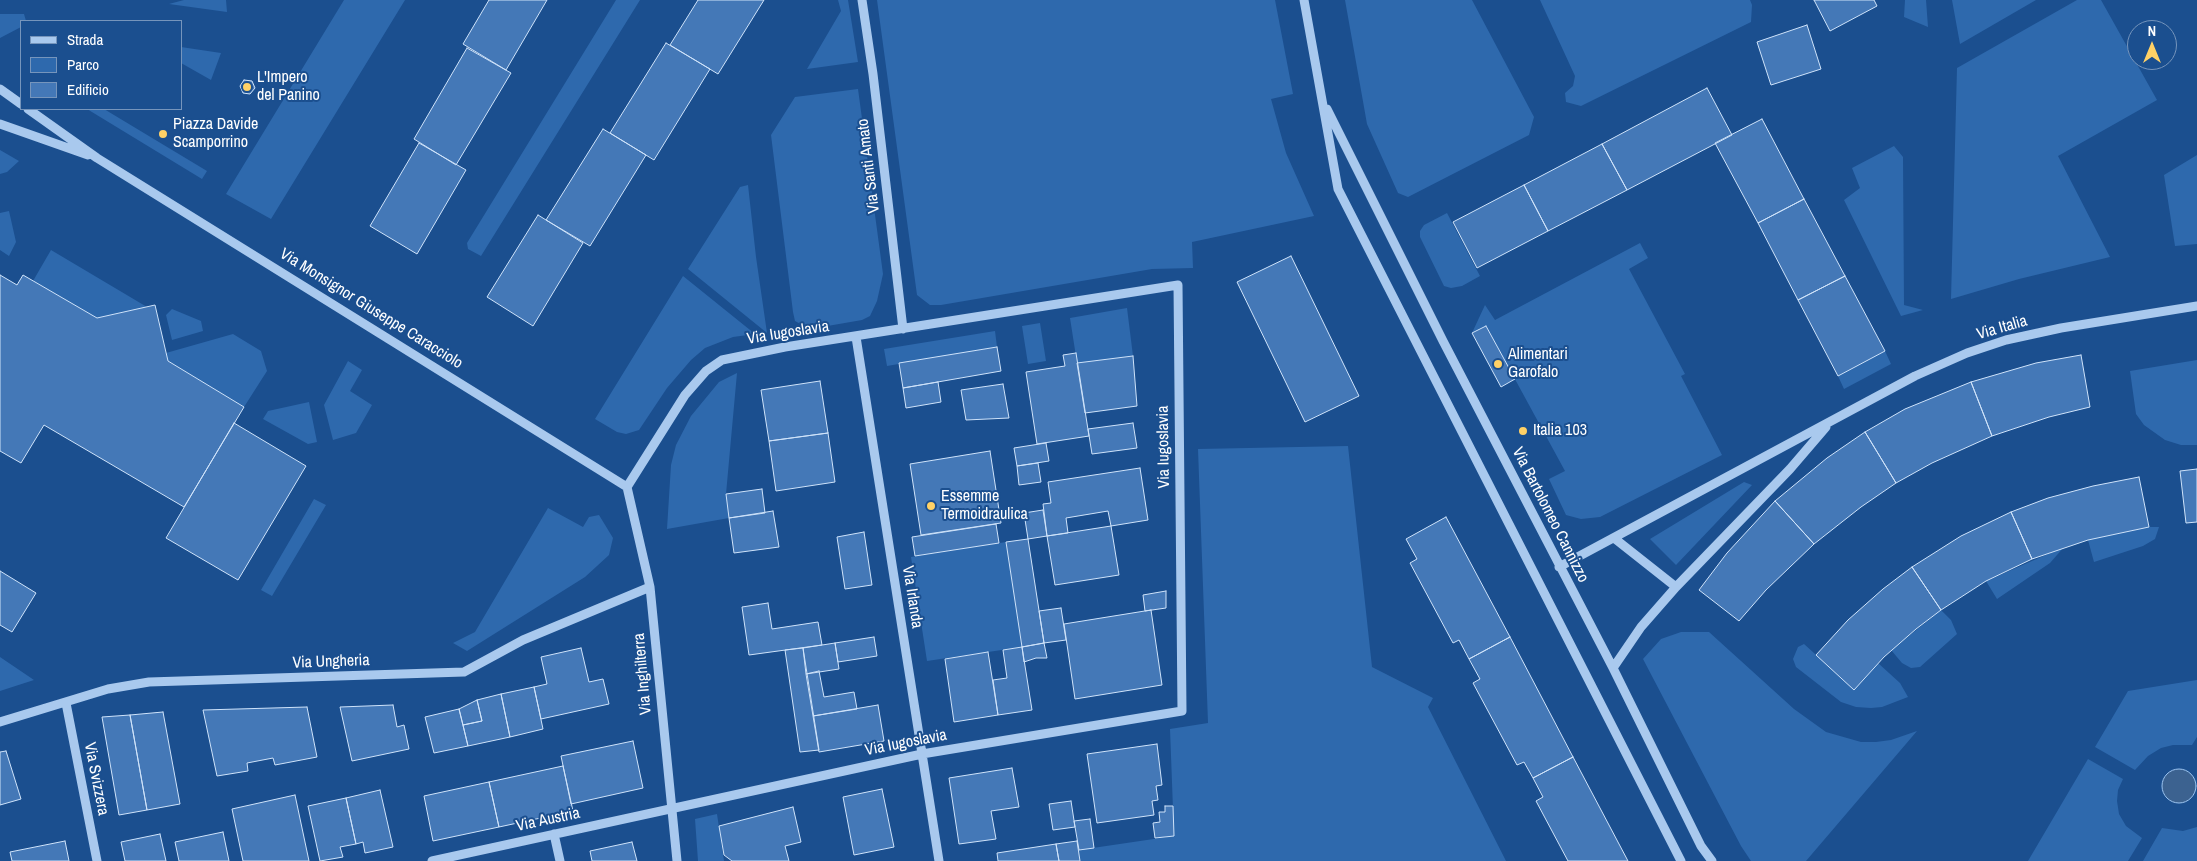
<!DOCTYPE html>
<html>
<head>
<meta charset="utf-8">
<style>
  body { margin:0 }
  #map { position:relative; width:2197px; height:861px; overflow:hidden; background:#1b4f8f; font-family:"Archivo Narrow",sans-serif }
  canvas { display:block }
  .legend { position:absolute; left:20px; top:20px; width:162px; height:90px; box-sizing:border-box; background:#1b4f8f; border:1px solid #7695bc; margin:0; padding:6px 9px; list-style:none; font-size:15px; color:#fff }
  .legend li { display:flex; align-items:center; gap:10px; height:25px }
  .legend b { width:25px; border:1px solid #7695bc }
  .north { position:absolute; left:2127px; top:20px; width:50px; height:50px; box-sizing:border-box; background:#1b4f8f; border:1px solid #7695bc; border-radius:50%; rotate:0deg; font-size:14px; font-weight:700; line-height:20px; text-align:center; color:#fff }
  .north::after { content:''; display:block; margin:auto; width:18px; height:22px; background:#ffd166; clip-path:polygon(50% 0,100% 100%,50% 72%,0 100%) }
</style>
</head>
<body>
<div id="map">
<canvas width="2197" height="861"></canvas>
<ul class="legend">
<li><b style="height:6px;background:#a9c9ee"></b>Strada</li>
<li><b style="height:14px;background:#2e69ad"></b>Parco</li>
<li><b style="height:14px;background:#4478b7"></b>Edificio</li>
</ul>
<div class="north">N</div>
</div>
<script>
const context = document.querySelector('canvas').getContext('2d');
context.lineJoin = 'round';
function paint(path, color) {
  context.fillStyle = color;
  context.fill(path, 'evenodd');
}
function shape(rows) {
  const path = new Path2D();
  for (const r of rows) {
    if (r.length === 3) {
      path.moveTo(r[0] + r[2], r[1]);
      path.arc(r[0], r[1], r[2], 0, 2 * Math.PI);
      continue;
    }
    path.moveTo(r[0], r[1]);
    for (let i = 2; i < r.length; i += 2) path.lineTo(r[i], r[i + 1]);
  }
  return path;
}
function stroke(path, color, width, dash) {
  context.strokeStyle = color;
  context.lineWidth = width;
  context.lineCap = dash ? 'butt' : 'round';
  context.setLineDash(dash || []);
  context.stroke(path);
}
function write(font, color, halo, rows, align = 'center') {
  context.font = font + ' "Archivo Narrow",sans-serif';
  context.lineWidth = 4;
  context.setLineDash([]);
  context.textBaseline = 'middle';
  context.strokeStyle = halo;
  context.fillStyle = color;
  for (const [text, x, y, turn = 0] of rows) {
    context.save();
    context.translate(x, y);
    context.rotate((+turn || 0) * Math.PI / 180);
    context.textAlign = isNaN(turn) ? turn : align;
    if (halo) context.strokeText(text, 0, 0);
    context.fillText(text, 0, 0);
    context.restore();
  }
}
const green = shape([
  [184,0,226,0,227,12,169,4],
  [344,0,405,0,271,219,226,194],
  [616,0,640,0,481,256,468,249,467,243],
  [838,0,848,0,858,62,807,69,841,11],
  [877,0,1275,0,1293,94,1271,99,1286,153,1314,216,1192,242,1193,268,1152,269,941,305,930,305,917,295],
  [1345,0,1472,0,1534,117,1529,135,1408,197,1398,193,1367,124],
  [1540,0,1750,0,1752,5,1751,22,1581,106,1566,102,1565,93,1573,86,1575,76],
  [1905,0,1926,0,1928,27,1904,17],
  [1952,0,2036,0,1960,44],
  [2077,0,2101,0,2157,100,2058,156,2110,257,2019,279,1951,299,1957,68],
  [0,14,24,14,26,21,21,21,21,27,0,38],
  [181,47,221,53,211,80,181,63],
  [858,89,883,274,877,301,870,316,862,320,816,328,806,327,795,321,793,312,771,135,795,97],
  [87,109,104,109,207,171,202,179],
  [1894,146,1903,157,1904,305,1923,310,1901,316,1844,200,1860,188,1852,168],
  [0,150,19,161,7,172,0,174],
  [2197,155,2197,244,2175,246,2164,175],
  [748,185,756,257,767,333,688,269,740,187],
  [9,211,16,242,9,256,0,250,0,213],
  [1447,213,1480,276,1462,286,1451,288,1444,286,1420,237,1420,231,1424,225],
  [1640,243,1648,258,1629,269,1685,374,1681,376,1722,455,1600,517,1581,519,1566,515,1549,479,1565,471,1486,326,1472,333,1485,305,1495,320],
  [51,250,147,307,97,318,33,281],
  [683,276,755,334,733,337,705,348,691,360,667,388,639,430,626,434,617,432,595,419],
  [1127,308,1133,356,1077,363,1070,318],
  [172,309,201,321,203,331,172,340,166,315],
  [1040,323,1046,361,1028,364,1022,326],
  [995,331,997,347,887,366,884,349],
  [233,334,261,351,267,371,244,407,168,361,166,353],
  [1885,351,1891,364,1844,389,1838,376],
  [2197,360,2197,445,2181,445,2165,440,2144,425,2136,414,2130,371],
  [348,361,362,370,350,391,372,405,356,433,333,440,324,405],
  [737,373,726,494,729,518,667,529,671,465,676,445,691,416,719,382],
  [309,402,317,442,308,444,263,419,268,411],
  [1348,446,1372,667,1433,698,1428,707,1506,861,1080,861,1079,850,1174,836,1170,729,1208,723,1198,449],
  [1744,482,1752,485,1676,565,1650,539],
  [314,499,326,505,272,596,261,590],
  [548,508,583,527,589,517,599,515,613,538,609,555,585,577,467,651,453,643,475,632],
  [2149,527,2159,527,2155,539,2143,546,2094,562,2088,540],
  [1006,542,1022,647,927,661,911,557],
  [2064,547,2050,563,1997,599,1986,581],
  [1941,610,1951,620,1957,634,1920,667,1911,668,1902,663,1891,650],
  [1681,632,1709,632,1794,709,1826,732,1861,742,1876,742,1891,740,1917,731,1806,861,1751,861,1741,846,1643,659,1661,639],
  [1804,644,1854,689,1878,663,1900,683,1908,697,1882,707,1871,708,1856,707,1841,702,1796,667,1793,659,1798,647],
  [0,657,34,680,0,691],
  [2197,680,2197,737,2192,745,2173,745,2161,748,2148,756,2135,770,2095,747,2128,691],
  [2088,759,2123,779,2118,790,2117,801,2119,814,2126,826,2142,838,2128,861,2028,861],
  [717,814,724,861,698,861,695,819],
  [2197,827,2197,861,2143,861,2162,828,2183,831]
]);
const water = shape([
  [2179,786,17]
]);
const building = shape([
  [489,0,547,0,506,70,463,44,489,0],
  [698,0,764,0,718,74,670,45,698,0],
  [1814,0,1874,0,1877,6,1830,31,1814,0],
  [1807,25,1821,69,1771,85,1757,42,1807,25],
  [666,43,710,69,654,160,610,133,666,43],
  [467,48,511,73,456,165,414,139,467,48],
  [244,80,252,81,255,88,250,94,243,93,240,86,244,80],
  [1707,88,1732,135,1627,190,1602,144,1707,88],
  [1762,119,1804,199,1758,223,1715,143,1762,119],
  [603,129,646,155,590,246,546,220,603,129],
  [419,143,466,170,417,254,370,226,419,143],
  [1602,144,1627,190,1548,231,1524,185,1602,144],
  [1524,185,1548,231,1477,268,1453,222,1524,185],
  [1804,199,1845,276,1798,300,1758,223,1804,199],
  [538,215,583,243,533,326,487,297,538,215],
  [1291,256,1359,396,1305,422,1237,282,1291,256],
  [0,275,17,285,23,275,97,318,155,305,168,361,244,407,184,507,44,425,21,463,0,451,0,275],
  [1845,276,1885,351,1838,376,1798,300,1845,276],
  [1486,326,1515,379,1501,387,1472,333,1486,326],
  [997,347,1001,371,903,388,899,363,997,347],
  [1076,353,1089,436,1037,444,1026,372,1065,366,1063,355,1076,353],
  [2081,355,2090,407,2049,417,1992,436,1971,382,2036,363,2081,355],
  [1133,356,1137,406,1085,413,1077,363,1133,356],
  [820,381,828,433,769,441,761,390,820,381],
  [938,382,941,402,906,408,903,388,938,382],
  [1971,382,1992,436,1932,463,1896,483,1865,432,1905,409,1971,382],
  [1003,384,1009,418,966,420,961,390,1003,384],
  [234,423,306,466,238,580,166,538,234,423],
  [1133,423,1137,448,1092,454,1088,429,1133,423],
  [1865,432,1896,483,1861,507,1814,544,1775,501,1827,458,1865,432],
  [828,433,835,482,776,491,769,441,828,433],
  [1046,443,1049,461,1017,466,1014,448,1046,443],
  [990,451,1001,523,921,535,910,464,990,451],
  [1038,463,1041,482,1019,485,1017,466,1038,463],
  [1140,468,1148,520,1111,526,1108,511,1066,518,1068,533,1047,536,1043,504,1051,503,1048,482,1140,468],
  [2197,469,2197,522,2186,523,2180,471,2197,469],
  [2139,477,2149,527,2088,540,2032,559,2011,512,2048,498,2093,486,2139,477],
  [762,489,765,513,729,518,726,494,762,489],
  [1775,501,1814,544,1766,590,1739,621,1699,590,1727,553,1775,501],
  [1043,510,1047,536,1028,539,1024,513,1043,510],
  [773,511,779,547,734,553,729,518,773,511],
  [2011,512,2032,559,1986,581,1941,610,1912,567,1961,536,2011,512],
  [1446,517,1510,637,1469,659,1459,640,1453,643,1410,563,1417,559,1406,539,1446,517],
  [996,524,999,543,915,556,912,537,996,524],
  [1111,526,1119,575,1055,585,1047,536,1111,526],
  [864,532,872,585,845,589,837,537,864,532],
  [1028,539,1044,643,1022,647,1006,542,1028,539],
  [1912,567,1941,610,1916,629,1884,657,1854,690,1816,655,1848,620,1883,589,1912,567],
  [0,571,36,593,12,632,0,625,0,571],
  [1166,591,1166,608,1145,611,1143,595,1166,591],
  [768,603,772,629,818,622,822,645,749,655,742,607,768,603],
  [1061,608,1066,640,1044,643,1039,611,1061,608],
  [1151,610,1162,685,1075,699,1064,624,1151,610],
  [874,637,877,656,838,662,835,643,874,637],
  [1510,637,1573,757,1533,778,1524,762,1517,765,1473,683,1480,679,1469,659,1510,637],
  [835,643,839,669,806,674,803,648,835,643],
  [1044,643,1047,658,1036,658,1024,662,1022,647,1044,643],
  [1022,647,1032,710,998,715,993,680,1007,678,1003,650,1022,647],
  [581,648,589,682,603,679,609,704,541,719,534,687,547,684,541,657,581,648],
  [803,648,819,750,800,752,785,650,803,648],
  [988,652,998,715,954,722,945,659,988,652],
  [819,671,824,697,854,692,857,709,813,716,806,674,819,671],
  [534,687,543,729,510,737,501,694,534,687],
  [501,694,510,737,468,746,463,725,482,721,477,700,501,694],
  [477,700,482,721,463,725,459,709,477,700],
  [393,705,397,727,404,725,409,749,352,761,340,707,393,705],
  [878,705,884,741,819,752,813,716,878,705],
  [307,707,317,757,275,765,273,758,247,763,248,771,217,776,203,710,307,707],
  [459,709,468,746,434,753,425,717,459,709],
  [163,712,180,804,147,810,130,715,163,712],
  [130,715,147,810,119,815,102,717,130,715],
  [633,741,643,788,571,804,561,756,633,741],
  [1157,744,1162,785,1156,786,1158,800,1152,801,1154,815,1097,823,1087,754,1157,744],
  [6,751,21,799,0,805,0,752,6,751],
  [1573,757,1628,861,1568,861,1536,801,1543,797,1533,778,1573,757],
  [563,766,573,811,499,827,489,782,563,766],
  [1012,768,1019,807,991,811,996,839,959,844,949,778,1012,768],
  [489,782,499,827,433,841,424,796,489,782],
  [882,789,894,847,854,855,843,797,882,789],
  [380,790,393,847,365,853,363,842,356,844,346,798,380,790],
  [295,795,309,861,243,861,232,809,295,795],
  [346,798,356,844,340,847,343,857,320,861,308,806,346,798],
  [1071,801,1075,827,1053,830,1049,804,1071,801],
  [1165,806,1173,806,1174,836,1155,838,1153,823,1160,822,1159,812,1165,812,1165,806],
  [793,807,801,842,785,846,789,861,732,861,724,855,719,826,793,807],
  [1090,819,1094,848,1079,850,1074,821,1090,819],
  [223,832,229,861,179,861,175,842,223,832],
  [160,834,166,861,125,861,121,842,160,834],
  [65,841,69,861,12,861,10,852,65,841],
  [1077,841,1080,861,1059,861,1056,844,1077,841],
  [632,842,637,861,592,861,590,851,632,842],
  [1056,844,1059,861,998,861,997,853,1056,844]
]);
const minor = shape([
  [862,0,873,74,903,329],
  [1304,0,1338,189,1681,861],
  [0,89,21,104],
  [28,109,97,158,627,487],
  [1327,109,1443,341,1613,668,1701,846,1712,861],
  [0,124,88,155],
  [856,337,939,861],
  [627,487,650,587,677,861],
  [1614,538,1676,587],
  [1559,567,1915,376,1967,353,2006,340,2061,328,2197,306],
  [1613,668,1641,627,1676,587,1790,469,1826,427],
  [66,703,97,861],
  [0,722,108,689,149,682,464,672,523,640,650,587],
  [554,834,560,861],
  [432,861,922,754,1182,711,1178,285,785,347,722,360,706,371,685,395,627,487]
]);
const markers = [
  [247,87,5,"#ffd166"],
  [163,134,5,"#ffd166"],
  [1498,364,5,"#ffd166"],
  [1523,431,5,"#ffd166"],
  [931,506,5,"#ffd166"]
];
const poiNames = [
  ["L'Impero",257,78],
  ["del Panino",257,96],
  ["Piazza Davide",173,125],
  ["Scamporrino",173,143],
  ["Alimentari",1508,355],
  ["Garofalo",1508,373],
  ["Italia 103",1533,431],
  ["Essemme",941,497],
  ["Termoidraulica",941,515]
];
const streetNames = [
  ["Via Santi Amato",869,166,-97],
  ["Via Monsignor Giuseppe Caracciolo",371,309,32],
  ["Via Italia",2002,328,-16],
  ["Via Iugoslavia",788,333,-9],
  ["Via Iugoslavia",1164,447,-91],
  ["Via Bartolomeo Cannizzo",1550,515,63],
  ["Via Irlanda",912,597,81],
  ["Via Ungheria",331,662,-2],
  ["Via Inghilterra",643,674,-95],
  ["Via Iugoslavia",906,743,-11],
  ["Via Svizzera",96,779,79],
  ["Via Austria",548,820,-12]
];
paint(green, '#2e69ad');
paint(water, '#3c6290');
stroke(water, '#9cc4f0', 1);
paint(building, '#4478b7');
stroke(building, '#cfe3fa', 1);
stroke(minor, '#a9c9ee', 9);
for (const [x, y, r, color] of markers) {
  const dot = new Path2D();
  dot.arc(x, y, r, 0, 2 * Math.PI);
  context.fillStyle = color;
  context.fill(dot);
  stroke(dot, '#1b4f8f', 2);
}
write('16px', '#fff', '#1b4f8f', poiNames, 'left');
write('16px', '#fff', '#1b4f8f', streetNames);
</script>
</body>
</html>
